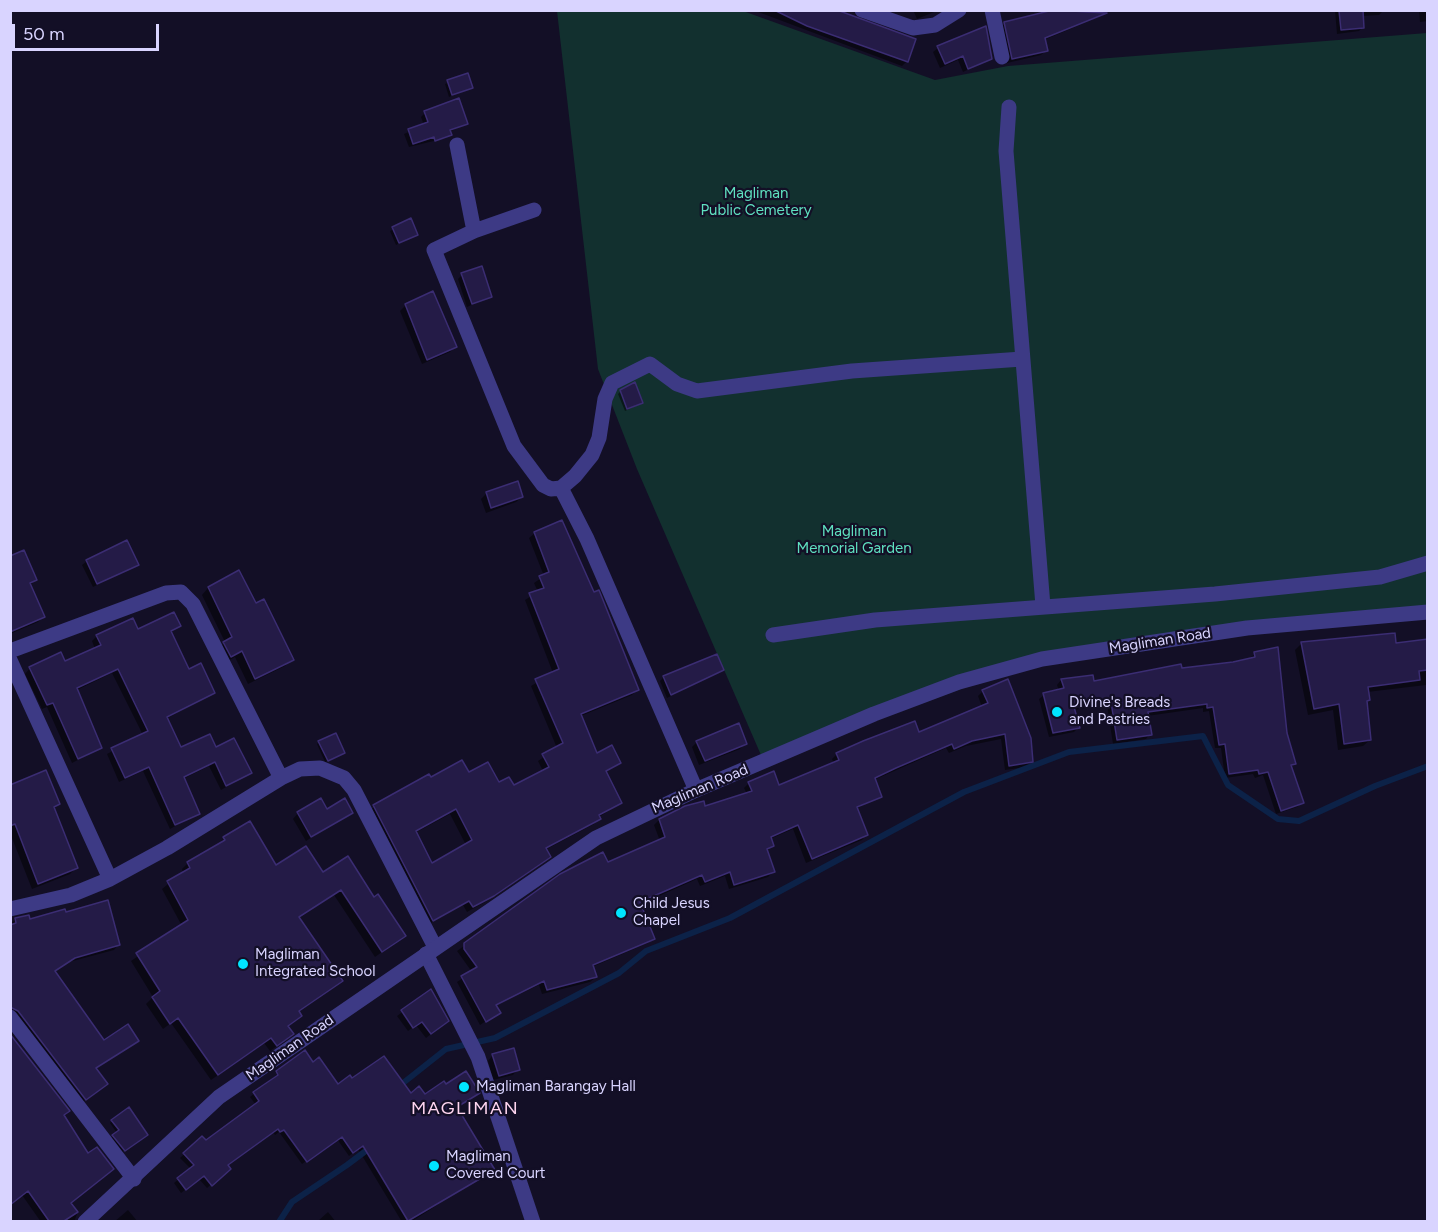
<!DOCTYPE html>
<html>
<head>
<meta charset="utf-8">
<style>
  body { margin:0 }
  #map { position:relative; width:1438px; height:1232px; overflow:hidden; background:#130f26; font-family:Figtree,sans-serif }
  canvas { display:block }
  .frame { position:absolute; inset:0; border:12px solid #d9d4ff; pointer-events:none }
  .scale { position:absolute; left:12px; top:24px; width:147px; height:27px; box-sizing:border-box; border:3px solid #d9d4ff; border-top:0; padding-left:8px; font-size:18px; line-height:21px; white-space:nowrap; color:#d9d4ff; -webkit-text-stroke:4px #130f26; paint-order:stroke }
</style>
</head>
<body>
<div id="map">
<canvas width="1438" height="1232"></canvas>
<div class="frame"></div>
<div class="scale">50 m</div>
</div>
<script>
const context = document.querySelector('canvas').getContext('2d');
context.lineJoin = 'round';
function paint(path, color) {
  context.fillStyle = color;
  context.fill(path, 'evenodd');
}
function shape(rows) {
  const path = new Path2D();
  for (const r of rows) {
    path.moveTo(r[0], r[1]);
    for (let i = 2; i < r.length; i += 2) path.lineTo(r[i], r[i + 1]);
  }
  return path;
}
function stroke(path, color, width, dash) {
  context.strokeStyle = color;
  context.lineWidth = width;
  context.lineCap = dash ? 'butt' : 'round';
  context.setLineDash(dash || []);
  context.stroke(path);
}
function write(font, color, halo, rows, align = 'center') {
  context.font = font + ' Figtree,sans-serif';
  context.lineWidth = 4.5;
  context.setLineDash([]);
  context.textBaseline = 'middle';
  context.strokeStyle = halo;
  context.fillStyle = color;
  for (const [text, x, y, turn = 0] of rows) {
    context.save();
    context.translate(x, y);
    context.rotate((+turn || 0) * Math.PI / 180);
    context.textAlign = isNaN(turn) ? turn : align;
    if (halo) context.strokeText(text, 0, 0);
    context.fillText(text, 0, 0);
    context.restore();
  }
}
const green = shape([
  [557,11,743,11,935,80,1008,66,1427,33,1427,612,1042,659,764,762,637,469,598,369]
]);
const shadow = shape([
  [753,10,833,10,907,61,902,66],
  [913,10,939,10,917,19],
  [1044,10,1103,13,1099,17,1044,40,1046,50,1041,55,1007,63,1001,28,1005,23,1042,14],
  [1335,10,1384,10,1379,15,1362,16,1363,27,1359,31,1337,34],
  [1419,10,1428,10,1428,21,1420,22],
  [938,48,991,58,963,72,958,60,940,68,933,52],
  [467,75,471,87,449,97,445,84],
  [425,113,466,124,449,132,446,138,409,147,404,134,424,125,421,117],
  [411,220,417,234,396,245,390,231],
  [462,275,491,296,467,307,458,279],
  [432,293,455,347,450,352,422,364,400,311,405,306],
  [621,391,642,403,625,411,618,394],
  [487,493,522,497,516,502,486,513,481,499],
  [535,533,637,690,632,695,581,716,597,755,619,762,605,772,621,803,599,817,594,824,545,850,549,857,544,862,487,901,467,912,463,905,427,925,368,811,429,776,430,779,468,774,513,787,543,771,538,761,557,748,531,686,553,673,525,600,538,592,534,583,544,576,529,538],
  [450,814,466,845,432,865,415,833],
  [10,557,35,580,30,586,43,617,38,622,10,634],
  [87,561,137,565,93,587,82,565],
  [239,572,256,605,292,659,285,666,248,684,235,657,224,663,217,650,225,642,202,595,208,588],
  [179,626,170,633,189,671,214,693,166,719,181,749,215,749,250,773,221,790,209,766,183,779,199,813,170,829,143,771,119,782,107,754,143,735,112,673,77,690,101,748,72,763,47,707,42,709,25,674,30,668,64,663,95,649,92,641,97,636],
  [1428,641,1428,694,1426,685,1367,692,1369,700,1365,703,1370,740,1363,746,1338,750,1333,710,1308,715,1295,650,1302,643,1395,645],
  [1255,654,1286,733,1294,763,1290,767,1302,803,1297,807,1276,814,1263,775,1255,778,1253,774,1225,778,1221,748,1215,748,1209,711,1203,712,1203,708,1147,716,1150,734,1146,739,1113,744,1107,705,1074,710,1078,728,1074,732,1049,737,1039,699,1044,695,1059,691,1057,685,1061,680,1092,677,1092,682,1233,663,1250,658],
  [722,670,667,698,660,681,664,677],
  [983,691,1031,762,1026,767,1005,770,1001,739,966,746,949,753,946,748,874,780,880,796,856,809,867,834,862,840,806,863,793,829,770,839,773,846,767,851,773,872,768,877,729,889,725,876,700,886,697,879,639,905,653,938,648,943,592,967,596,977,590,982,542,994,539,985,495,1006,499,1012,480,1025,457,982,472,972,457,951,561,876,608,864,660,841,654,825,659,820,747,794,744,788,749,783,779,787,834,764,832,759,837,754,919,734,982,707,978,696],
  [319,742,341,755,325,762,317,744],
  [697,742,745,743,740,749,699,765,692,747],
  [10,787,59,804,53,810,76,868,70,874,32,889,10,833],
  [326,811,351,812,306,841,293,819,298,813],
  [224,838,275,867,322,874,374,899,404,936,375,957,334,895,298,919,334,987,298,1012,300,1015,287,1027,285,1040,270,1051,264,1043,211,1080,171,1023,163,1029,146,1004,153,997,131,961,182,926,162,889,183,872,182,869,188,863,218,845],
  [15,919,118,945,114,950,69,962,54,972,104,1042,137,1041,95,1069,106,1084,80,1104,10,1014,10,924],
  [431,991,442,1025,426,1038,416,1025,408,1031,397,1016],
  [10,1035,68,1111,63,1116,88,1155,112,1169,70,1204,77,1214,74,1222,41,1222,22,1195],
  [304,1052,312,1064,337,1086,352,1081,424,1096,445,1086,474,1096,456,1108,493,1169,411,1222,402,1222,358,1149,349,1156,337,1139,302,1164,279,1132,275,1135,273,1132,226,1166,229,1169,207,1188,199,1179,181,1193,174,1183,191,1169,180,1158,202,1138,206,1142,256,1105,250,1097],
  [493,1055,518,1069,513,1075,493,1080,488,1061],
  [112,1121,143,1137,122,1152,111,1138,117,1133,110,1123],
  [128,1210,138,1222,114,1222],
  [328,1212,336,1222,317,1222,318,1221]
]);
const stream = shape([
  [398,1087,446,1049,495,1038,619,973,646,951,730,918,964,792,1069,752,1203,736,1228,785,1278,819,1299,821,1375,786,1428,766],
  [279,1222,292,1202,347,1165,367,1150,367,1145]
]);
const building = shape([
  [774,10,837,10,916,39,908,62,807,26,774,10],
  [1053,10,1107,13,1045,38,1048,51,1012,59,1004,22,1053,10],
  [1348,10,1363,10,1364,28,1341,30,1339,11,1348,10],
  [986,26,992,59,968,69,963,56,945,64,937,46,986,26],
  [468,73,473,88,452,95,447,80,468,73],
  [459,98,468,124,450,130,452,135,435,141,434,137,413,144,408,129,428,122,424,111,459,98],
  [411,218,418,235,399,243,392,227,411,218],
  [482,266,492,297,472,304,461,273,482,266],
  [433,291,457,347,427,360,405,304,433,291],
  [635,382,643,403,627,409,620,390,635,382],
  [518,481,523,497,491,508,486,492,518,481],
  [562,520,594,592,599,590,639,690,581,714,597,753,612,745,621,763,606,771,622,803,599,815,601,819,546,848,551,857,494,896,473,907,469,901,433,921,373,805,429,774,431,777,462,760,469,772,488,762,499,782,509,777,514,785,549,767,542,754,563,743,535,679,559,669,529,593,544,588,539,576,549,572,534,532,562,520],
  [456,809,472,840,432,863,416,831,456,809],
  [127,540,139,565,97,584,86,560,127,540],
  [24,550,37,580,30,583,45,617,10,632,10,556,24,550],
  [239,570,256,603,264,599,294,660,255,679,242,651,231,657,223,642,232,637,208,587,239,570],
  [174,612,181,626,171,631,189,669,201,663,215,693,167,717,181,747,210,734,216,747,234,738,252,773,226,786,215,762,184,777,200,814,175,825,149,767,125,778,111,748,148,731,118,669,77,688,102,748,78,759,53,703,47,705,29,667,61,652,65,661,101,645,96,635,133,618,138,629,174,612],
  [1395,633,1396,643,1428,639,1428,670,1419,671,1420,680,1368,687,1370,700,1367,701,1371,740,1344,744,1339,704,1314,709,1301,642,1395,633],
  [1278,647,1287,733,1296,764,1291,765,1304,803,1281,811,1268,772,1259,774,1258,770,1229,774,1225,744,1219,745,1213,707,1207,708,1207,704,1148,712,1152,735,1117,740,1111,702,1074,707,1080,728,1053,733,1043,693,1064,688,1061,679,1093,675,1094,681,1181,664,1182,668,1233,662,1255,657,1254,652,1278,647],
  [717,654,724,670,671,695,663,676,717,654],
  [1008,679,1031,738,1033,762,1009,766,1005,734,972,741,954,749,952,744,896,768,875,778,882,797,857,807,868,835,812,859,798,825,771,837,774,846,767,849,775,872,734,885,730,872,705,882,702,875,640,902,655,939,593,965,597,977,547,990,544,981,496,1005,501,1013,486,1022,461,976,477,967,464,949,464,943,560,874,603,852,608,862,665,837,659,819,685,806,704,801,705,806,752,791,748,782,774,771,779,785,839,760,836,753,863,741,915,721,919,732,988,703,982,690,1008,679],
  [739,723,747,744,705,761,696,741,739,723],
  [336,733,345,753,328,761,318,741,336,733],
  [46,770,60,804,54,807,78,868,38,884,15,824,10,826,10,785,46,770],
  [321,798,327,809,345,798,353,813,311,837,297,812,321,798],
  [250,821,276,865,306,846,323,872,348,856,374,897,378,894,406,936,382,952,341,890,299,917,343,981,299,1011,302,1016,288,1026,294,1034,277,1046,271,1038,218,1075,178,1018,170,1024,152,997,160,991,136,953,188,920,167,881,190,868,187,862,225,840,223,837,250,821],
  [108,900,120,945,75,958,55,971,104,1040,128,1024,139,1041,96,1068,108,1084,86,1100,18,1011,10,1007,10,925,16,923,15,918,29,915,30,919,65,909,66,912,108,900],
  [431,989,449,1021,431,1034,422,1022,413,1028,401,1010,431,989],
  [10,1034,70,1111,64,1115,88,1153,97,1147,114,1169,71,1203,78,1212,64,1221,49,1221,28,1191,10,1205,10,1034],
  [514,1048,520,1070,499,1076,492,1054,514,1048],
  [305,1050,313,1062,319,1057,338,1084,350,1075,352,1078,384,1056,411,1093,419,1086,425,1094,444,1081,446,1084,466,1071,480,1093,457,1107,495,1170,408,1221,363,1146,353,1153,342,1137,307,1162,284,1130,280,1132,278,1129,228,1165,231,1169,212,1186,204,1176,186,1190,177,1178,194,1165,183,1153,202,1136,206,1140,259,1101,253,1092,278,1075,276,1071,305,1050],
  [129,1107,148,1135,125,1151,112,1135,119,1130,111,1120,129,1107]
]);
const minor = shape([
  [862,10,913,28,935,25,959,10],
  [992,10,1002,57],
  [1009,107,1006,151,1043,606],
  [457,145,474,231],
  [534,210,474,231,434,250,514,446,543,485,551,489,561,488,575,476,592,455,599,438,605,399,612,383,650,364,677,384,697,391,852,371,1022,359],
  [561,488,587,539,696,790],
  [773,635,875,620,1215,594,1380,577,1428,563],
  [10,651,166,593,181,592,193,604,281,778],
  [10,660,110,879],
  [10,909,71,895,110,879,167,848,281,778,300,769,320,768,344,778,354,790,435,947],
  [426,954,478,1057,533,1222],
  [10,1017,134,1179]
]);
const tertiary = shape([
  [85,1222,219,1097,596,838,696,790,874,714,959,682,1042,659,1247,628,1428,612]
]);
const markers = [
  [1057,712,6,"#00e5ff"],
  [621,913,6,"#00e5ff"],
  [243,964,6,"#00e5ff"],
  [464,1087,6,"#00e5ff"],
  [434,1166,6,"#00e5ff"]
];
const parkNames = [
  ["Magliman",756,194],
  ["Public Cemetery",756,211],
  ["Magliman",854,532],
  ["Memorial Garden",854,549]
];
const streetNames = [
  ["Magliman Road",1160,641,-9],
  ["Magliman Road",700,789,-23],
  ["Magliman Road",290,1048,-35]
];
const poiNames = [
  ["Divine's Breads",1069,703],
  ["and Pastries",1069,720],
  ["Child Jesus",633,904],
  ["Chapel",633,921],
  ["Magliman",255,955],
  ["Integrated School",255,972],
  ["Magliman Barangay Hall",476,1087],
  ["Magliman",446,1157],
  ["Covered Court",446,1174]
];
const quarterNames = [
  ["MAGLIMAN",465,1109]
];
paint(green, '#12302f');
paint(shadow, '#0007');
stroke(stream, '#0c2248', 6);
paint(building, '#241b47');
stroke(building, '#3b2d73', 1.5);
stroke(minor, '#3d3a85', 15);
stroke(tertiary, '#3d3a85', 15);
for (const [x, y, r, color] of markers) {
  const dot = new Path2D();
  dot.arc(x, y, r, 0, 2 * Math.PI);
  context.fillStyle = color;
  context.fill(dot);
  stroke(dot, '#130f26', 2);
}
write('15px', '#5fe0c0', '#130f26', parkNames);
write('15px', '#d9d4ff', '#130f26', streetNames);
write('15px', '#d9d4ff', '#130f26', poiNames, 'left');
context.letterSpacing = '1.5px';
write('18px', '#ffd6f0', '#130f26', quarterNames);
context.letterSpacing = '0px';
</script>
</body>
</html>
